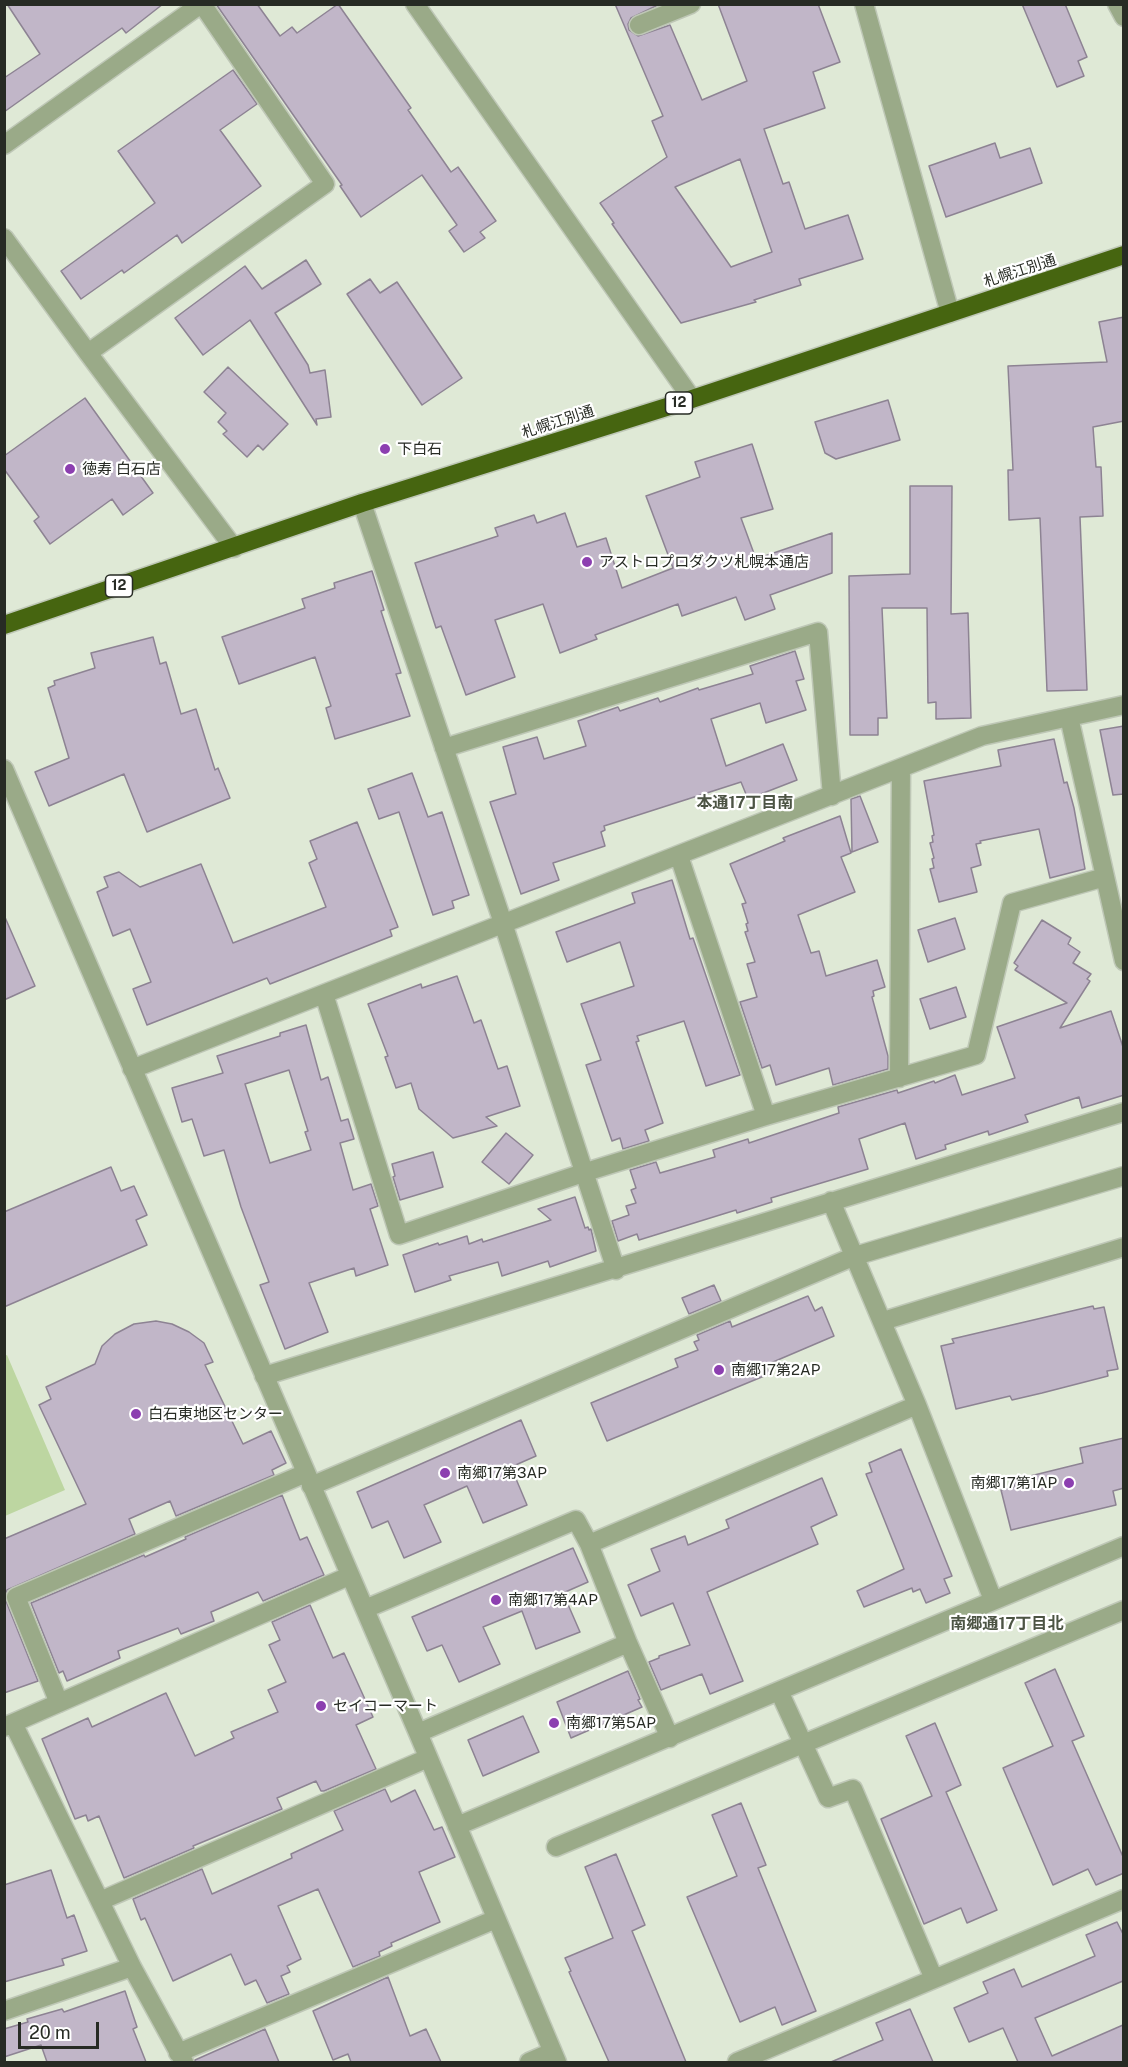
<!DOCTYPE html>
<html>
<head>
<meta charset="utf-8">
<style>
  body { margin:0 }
  #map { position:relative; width:1128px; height:2067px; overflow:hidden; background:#dfe9d6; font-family:"Public Sans",sans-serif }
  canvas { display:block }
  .frame { position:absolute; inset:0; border:6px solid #272b24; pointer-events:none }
  .scale { position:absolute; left:18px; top:2022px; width:81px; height:27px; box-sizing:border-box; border:3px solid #272b24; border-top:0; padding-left:8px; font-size:18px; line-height:21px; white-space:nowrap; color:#272b24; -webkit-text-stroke:4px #fff; paint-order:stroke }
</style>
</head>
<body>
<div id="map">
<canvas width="1128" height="2067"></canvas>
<div class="frame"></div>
<div class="scale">20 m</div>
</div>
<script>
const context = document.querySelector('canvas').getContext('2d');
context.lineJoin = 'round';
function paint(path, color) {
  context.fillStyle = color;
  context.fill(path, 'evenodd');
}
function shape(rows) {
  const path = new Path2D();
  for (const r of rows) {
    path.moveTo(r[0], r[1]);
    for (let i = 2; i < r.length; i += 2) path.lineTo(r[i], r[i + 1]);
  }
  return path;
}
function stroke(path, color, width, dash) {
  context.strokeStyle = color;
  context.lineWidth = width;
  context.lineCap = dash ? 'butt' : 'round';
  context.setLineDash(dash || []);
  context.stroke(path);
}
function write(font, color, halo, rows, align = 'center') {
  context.font = font + ' "Public Sans","Noto Sans JP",sans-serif';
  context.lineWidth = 4.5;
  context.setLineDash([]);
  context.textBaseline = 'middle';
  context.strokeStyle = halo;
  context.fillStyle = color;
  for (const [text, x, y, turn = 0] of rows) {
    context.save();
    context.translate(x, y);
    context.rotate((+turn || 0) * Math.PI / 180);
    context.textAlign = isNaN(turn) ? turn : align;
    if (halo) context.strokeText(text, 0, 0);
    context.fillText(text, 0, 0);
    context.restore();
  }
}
const green = shape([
  [7,1355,65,1490,5,1516,4,1356]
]);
const building = shape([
  [7,4,163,4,126,33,122,28,4,112,4,78,40,54,7,4],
  [216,4,257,4,280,36,292,27,297,33,338,4,411,108,408,110,451,172,458,167,496,221,480,232,485,238,464,252,449,231,457,225,422,175,361,217,340,186,342,185,216,4],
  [615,4,660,4,631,18,628,24,629,30,638,36,670,25,702,100,747,81,718,4,818,4,840,62,813,72,825,108,764,129,783,184,789,182,805,229,848,215,863,259,799,279,801,285,754,300,756,302,681,323,612,224,614,223,600,203,667,157,652,121,663,116,615,4],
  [740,159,772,252,731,267,675,187,740,159],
  [1022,4,1065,4,1087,57,1078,61,1084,76,1057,87,1022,4],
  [233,70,257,104,220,130,261,186,182,243,177,235,124,273,122,270,81,299,61,271,155,203,118,151,233,70],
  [995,143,1000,158,1030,148,1042,183,946,217,929,166,995,143],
  [306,260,321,284,275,313,308,365,310,373,325,370,331,417,316,419,317,425,250,320,203,355,175,318,245,266,262,289,306,260],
  [370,279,380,293,397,282,462,378,422,405,347,294,370,279],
  [1124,317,1124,421,1093,427,1096,467,1101,467,1103,516,1080,517,1087,690,1047,691,1040,518,1009,520,1008,470,1013,470,1008,366,1107,362,1099,322,1124,317],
  [228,367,288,424,263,450,258,445,247,457,223,434,227,431,218,422,226,413,204,392,228,367],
  [85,398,153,493,123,515,112,499,50,544,34,521,39,517,4,469,4,456,85,398],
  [888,400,900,440,836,459,825,453,815,422,888,400],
  [752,444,773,509,741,518,756,559,832,533,832,573,770,595,775,609,745,620,736,597,682,616,678,604,595,635,597,639,560,653,543,604,495,620,515,677,466,695,441,626,436,628,415,563,498,536,495,528,534,515,537,523,565,513,577,547,606,538,622,588,673,568,646,496,700,477,695,462,752,444],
  [910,486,952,486,951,614,968,613,971,718,936,719,936,702,928,703,927,608,882,608,887,718,878,718,878,735,850,735,849,576,910,574,910,486],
  [372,571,384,610,381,611,401,673,396,674,410,716,335,739,326,708,331,706,315,657,239,684,222,637,305,608,302,599,335,588,334,583,372,571],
  [153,637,160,664,166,662,181,714,196,709,215,770,218,768,230,798,147,832,124,774,49,806,35,772,69,758,48,688,55,685,54,681,95,668,91,653,153,637],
  [795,651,804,679,796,681,806,710,766,723,760,703,711,719,726,766,783,744,797,780,748,799,741,782,604,826,605,830,601,832,605,846,553,863,559,880,521,894,490,802,516,794,503,747,537,737,544,759,586,746,578,721,618,707,620,711,658,698,660,702,698,688,699,690,753,674,750,666,795,651],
  [1124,726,1124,794,1113,795,1100,730,1124,726],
  [1054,739,1064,783,1067,782,1074,808,1085,869,1050,878,1039,829,980,841,981,843,976,844,981,865,971,868,977,892,939,902,930,869,934,868,932,859,934,858,930,843,933,842,932,836,934,835,924,781,1001,766,998,750,1054,739],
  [412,773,428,817,442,812,469,895,452,901,454,908,433,915,399,812,379,819,368,789,412,773],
  [860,796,878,842,852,852,851,799,860,796],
  [840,816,851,853,841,857,855,892,798,915,811,953,819,951,826,976,877,960,885,987,873,991,874,996,872,997,888,1056,888,1069,833,1085,829,1068,776,1085,770,1065,762,1068,740,1002,757,997,747,964,755,962,745,932,748,931,746,924,748,923,742,904,746,903,730,864,785,841,783,838,840,816],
  [357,822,398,927,390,930,392,936,270,984,267,978,147,1025,133,989,151,982,130,929,113,936,97,892,108,887,104,877,119,872,140,887,201,864,233,943,326,907,309,863,317,859,310,841,357,822],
  [672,880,690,939,693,938,740,1075,706,1086,684,1021,637,1036,639,1041,636,1042,663,1123,645,1130,649,1141,623,1149,620,1138,612,1141,586,1065,601,1060,581,1004,634,986,620,942,567,962,556,932,635,903,632,893,672,880],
  [4,915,35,986,4,1000,4,915],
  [955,918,965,949,928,962,918,930,955,918],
  [1042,920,1071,938,1068,944,1080,952,1073,963,1091,974,1087,979,1090,981,1060,1028,1111,1011,1124,1050,1124,1095,1082,1108,1079,1097,1025,1115,1028,1122,989,1135,988,1131,945,1145,946,1149,916,1159,905,1123,859,1139,868,1169,771,1198,772,1202,737,1213,736,1210,639,1240,637,1234,618,1241,612,1221,629,1215,626,1206,636,1203,631,1190,636,1188,630,1170,656,1162,660,1173,715,1157,713,1150,748,1139,749,1143,839,1113,838,1107,897,1090,898,1093,934,1081,935,1083,955,1075,962,1095,1015,1078,997,1027,1067,1003,1015,970,1018,966,1014,963,1042,920],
  [457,976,474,1023,481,1020,498,1069,507,1066,520,1106,486,1117,497,1126,453,1138,419,1109,411,1083,396,1088,385,1057,388,1056,368,1004,421,984,422,988,457,976],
  [956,987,966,1017,930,1029,920,999,956,987],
  [306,1025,321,1080,328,1077,341,1121,348,1119,354,1139,340,1143,353,1190,371,1184,378,1206,370,1209,388,1265,356,1276,354,1268,309,1283,328,1332,285,1349,260,1285,269,1282,241,1207,224,1150,204,1156,192,1119,182,1122,172,1088,223,1073,217,1056,280,1036,280,1033,306,1025],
  [289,1070,308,1131,305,1132,311,1150,270,1163,245,1084,289,1070],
  [506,1133,533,1155,509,1184,482,1162,506,1133],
  [433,1152,443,1187,400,1200,393,1177,395,1176,392,1164,433,1152],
  [111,1167,121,1191,134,1186,147,1215,136,1220,147,1245,4,1307,4,1212,111,1167],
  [575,1197,585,1228,588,1227,589,1230,591,1229,596,1251,550,1267,548,1261,502,1276,498,1262,449,1276,451,1280,415,1292,403,1255,438,1243,439,1245,467,1236,469,1244,482,1239,483,1242,551,1220,538,1209,575,1197],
  [714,1285,721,1301,689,1314,682,1298,714,1285],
  [808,1296,815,1311,822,1307,834,1336,766,1365,769,1374,607,1441,591,1403,678,1367,675,1359,698,1350,694,1342,699,1340,697,1335,730,1321,732,1327,808,1296],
  [1093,1306,1094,1309,1104,1307,1118,1369,1107,1371,1108,1376,1042,1393,1012,1400,1010,1396,956,1409,941,1346,954,1343,952,1339,1093,1306],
  [156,1321,172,1324,189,1332,204,1343,213,1362,205,1365,243,1444,271,1431,286,1463,272,1470,274,1475,176,1516,170,1501,129,1519,135,1534,7,1590,5,1595,6,1601,38,1681,4,1693,4,1539,86,1504,39,1405,51,1399,46,1387,95,1364,102,1346,115,1334,134,1324,156,1321],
  [521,1420,536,1456,511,1467,527,1505,483,1523,467,1486,424,1505,441,1542,404,1558,388,1521,372,1528,357,1492,521,1420],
  [1124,1438,1124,1488,1113,1491,1116,1505,1011,1530,1001,1490,1015,1487,1014,1480,1083,1463,1080,1448,1124,1438],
  [901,1449,952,1576,944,1579,950,1593,926,1603,920,1589,913,1592,912,1588,864,1607,857,1591,904,1569,866,1474,872,1472,869,1463,901,1449],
  [822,1478,837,1515,811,1527,818,1544,707,1592,743,1681,710,1694,702,1674,661,1690,649,1662,659,1658,659,1656,690,1645,673,1603,641,1616,628,1585,660,1571,651,1549,685,1536,688,1545,729,1528,726,1520,822,1478],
  [282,1495,300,1540,307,1537,324,1575,263,1601,258,1592,211,1612,214,1621,181,1634,178,1628,118,1651,120,1658,67,1681,63,1671,59,1673,31,1603,144,1555,145,1557,186,1539,185,1537,282,1495],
  [573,1548,588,1582,563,1593,580,1632,536,1649,522,1611,483,1627,500,1664,459,1682,442,1645,427,1651,412,1617,573,1548],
  [310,1605,333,1658,344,1653,373,1717,356,1725,376,1769,324,1791,321,1791,316,1781,277,1798,282,1809,193,1846,194,1848,124,1878,99,1816,88,1821,86,1815,75,1819,42,1739,88,1718,92,1727,166,1693,195,1756,234,1738,231,1732,278,1712,268,1690,286,1682,269,1645,280,1640,272,1622,310,1605],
  [1055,1669,1084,1736,1072,1741,1124,1859,1124,1873,1096,1885,1088,1869,1053,1885,1003,1768,1053,1746,1025,1683,1055,1669],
  [628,1671,640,1699,638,1700,642,1707,571,1738,557,1702,628,1671],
  [523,1716,539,1752,483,1776,468,1740,523,1716],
  [935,1723,961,1785,946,1792,997,1910,967,1923,961,1908,924,1924,881,1819,932,1796,906,1736,935,1723],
  [385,1789,391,1802,415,1790,434,1830,442,1827,455,1857,419,1872,440,1922,391,1943,392,1946,379,1952,380,1956,353,1967,318,1889,278,1906,301,1959,287,1966,290,1972,281,1976,289,1994,267,2003,256,1980,245,1985,231,1954,173,1981,145,1918,141,1920,133,1899,202,1869,212,1894,292,1858,291,1854,343,1830,334,1811,385,1789],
  [741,1803,766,1865,758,1868,816,2011,782,2025,775,2007,740,2022,687,1897,737,1876,712,1815,741,1803],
  [616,1854,645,1925,632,1931,686,2062,609,2062,569,1972,571,1971,565,1958,613,1938,585,1867,616,1854],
  [51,1870,67,1918,74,1915,87,1951,62,1959,64,1965,4,1982,4,1885,51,1870],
  [1117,1922,1124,1936,1123,1981,1035,2018,1052,2056,1123,2025,1123,2062,1018,2062,1003,2028,969,2042,954,2008,988,1993,983,1982,1014,1969,1022,1987,1095,1956,1086,1935,1117,1922],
  [388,1977,410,2036,426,2029,441,2062,351,2062,348,2054,333,2060,313,2011,388,1977],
  [125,1991,137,2027,133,2029,146,2062,47,2062,41,2045,4,2057,4,2029,28,2022,27,2019,62,2009,64,2012,125,1991],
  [910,2009,933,2062,831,2062,883,2040,876,2023,910,2009],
  [265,2029,279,2062,195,2062,195,2060,265,2029]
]);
const minor = shape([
  [415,4,692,399],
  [864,4,950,313],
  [1117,4,1124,17],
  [639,25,691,4],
  [4,145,201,4],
  [4,238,88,353,234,548],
  [88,353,325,184,202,4],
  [362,503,503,923,616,1270],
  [1069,717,1124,961],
  [444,748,818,632,832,796],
  [4,769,418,1733,557,2062],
  [679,856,766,1116],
  [324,994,399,1235,586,1172,766,1116,976,1055,1012,903,1105,877],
  [132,1069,982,736,1124,705],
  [899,1078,901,768],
  [831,1201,917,1405,993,1600],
  [883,1321,1124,1247],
  [264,1376,1124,1112],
  [311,1486,855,1256,1124,1176],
  [589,1544,917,1405],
  [365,1609,576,1520,589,1544,628,1643,670,1738],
  [779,1691,828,1798,853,1789,934,1979],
  [59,1703,16,1597,306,1473],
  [13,1723,132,1967,184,2062],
  [4,1727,349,1576],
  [418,1733,628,1643],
  [457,1826,1124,1546],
  [556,1847,1124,1610],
  [100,1901,428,1758],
  [4,2011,132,1967],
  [178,2053,496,1919],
  [529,2062,552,2052],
  [737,2062,1124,1899]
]);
const highway = shape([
  [4,625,362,503,692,399,1124,255]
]);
const markers = [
  [385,449,6,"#8c3fb0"],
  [70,469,6,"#8c3fb0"],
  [587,562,6,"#8c3fb0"],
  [719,1370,6,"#8c3fb0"],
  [136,1414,6,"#8c3fb0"],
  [445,1473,6,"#8c3fb0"],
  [1069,1483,6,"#8c3fb0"],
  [496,1600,6,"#8c3fb0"],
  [321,1706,6,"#8c3fb0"],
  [554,1723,6,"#8c3fb0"]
];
const shields = [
  [679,403,27],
  [119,586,27]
];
const shieldNames = [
  ["12",679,403],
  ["12",119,586]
];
const streetNames = [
  ["札幌江別通",1020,271,-18],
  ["札幌江別通",558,422,-18]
];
const poiNames = [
  ["下白石",397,449],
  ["徳寿 白石店",82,469],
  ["アストロプロダクツ札幌本通店",599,562],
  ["南郷17第2AP",731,1370],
  ["白石東地区センター",148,1414],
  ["南郷17第3AP",457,1473],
  ["南郷17第1AP",1057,1483,"right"],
  ["南郷17第4AP",508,1600],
  ["セイコーマート",333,1706],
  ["南郷17第5AP",566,1723]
];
const neighbourhoodNames = [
  ["本通17丁目南",745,803],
  ["南郷通17丁目北",1007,1624]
];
paint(green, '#bdd6a1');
paint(building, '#c1b6c8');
stroke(building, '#8d8393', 1.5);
stroke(minor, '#bec7b6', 21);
stroke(highway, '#bec7b6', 21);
stroke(minor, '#9aaa88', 18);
stroke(highway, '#466510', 18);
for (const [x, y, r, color] of markers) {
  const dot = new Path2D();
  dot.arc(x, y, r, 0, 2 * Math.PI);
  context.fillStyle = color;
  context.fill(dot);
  stroke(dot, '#fff', 2);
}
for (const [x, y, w] of shields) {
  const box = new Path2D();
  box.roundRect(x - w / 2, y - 11, w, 22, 4.5);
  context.fillStyle = '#fff';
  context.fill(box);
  stroke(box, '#272b24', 1.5);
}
write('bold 14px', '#272b24', null, shieldNames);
write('15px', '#272b24', '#fff', streetNames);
write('15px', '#272b24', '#fff', poiNames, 'left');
write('bold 16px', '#4c5444', '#fff', neighbourhoodNames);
</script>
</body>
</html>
